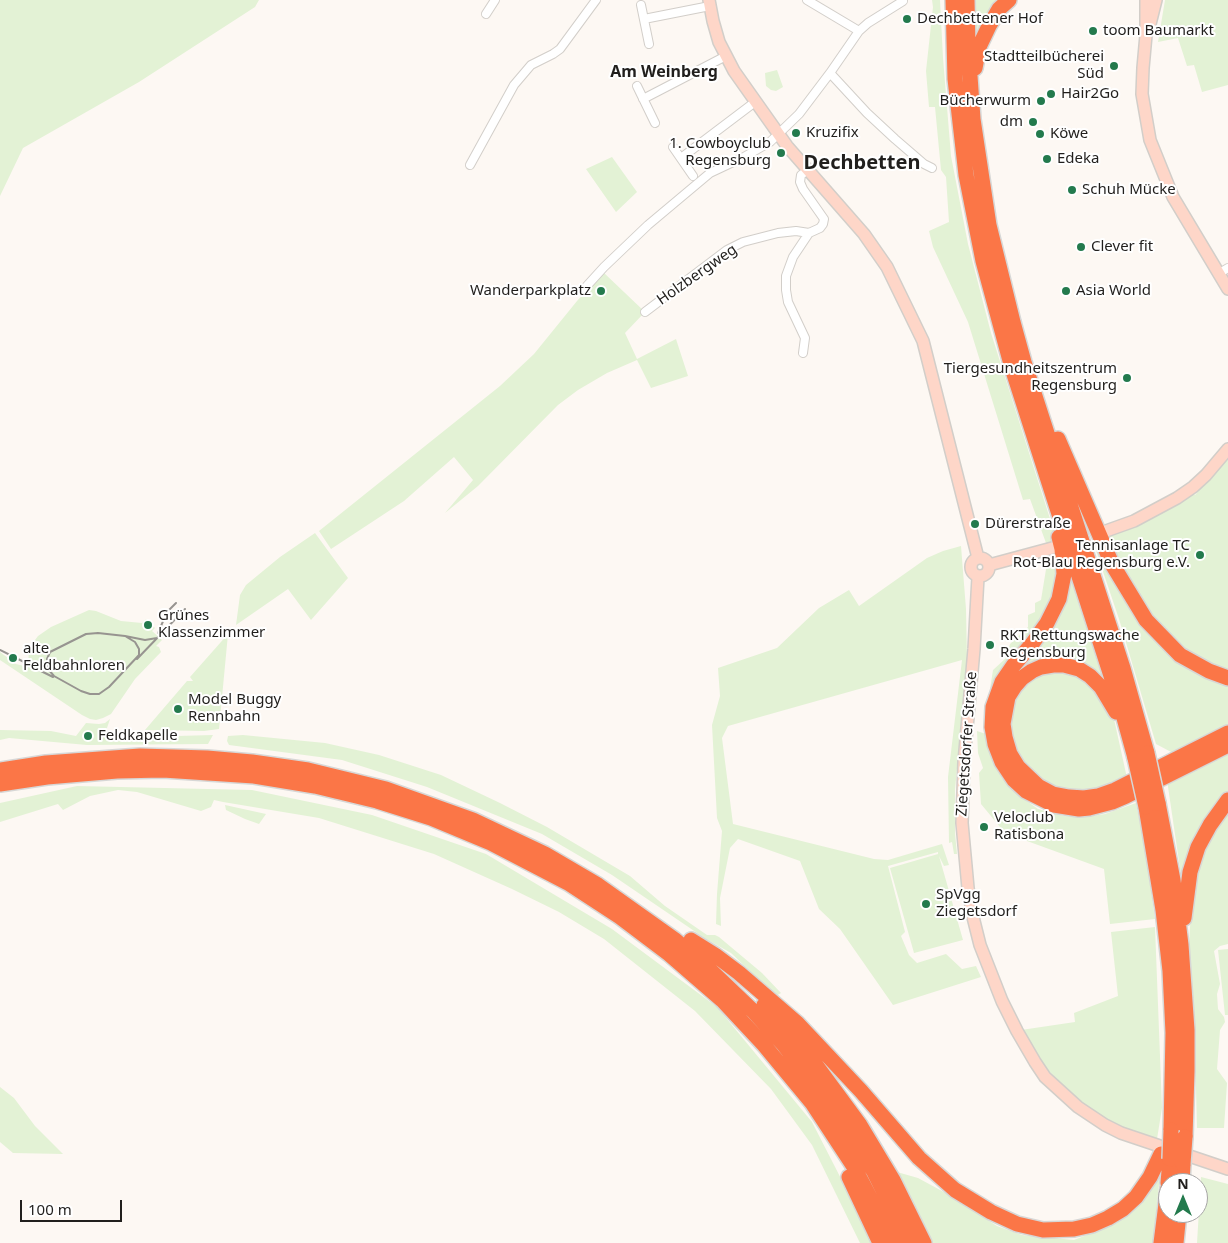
<!DOCTYPE html>
<html>
<head>
<meta charset="utf-8">
<style>
  body { margin:0 }
  #map { position:relative; width:1228px; height:1243px; overflow:hidden; background:#fdf8f3; font-family:"Noto Sans",sans-serif }
  canvas { display:block }
  .north { position:absolute; left:1158px; top:1173px; width:50px; height:50px; box-sizing:border-box; background:#fff; border:1px solid #a6a5a5; border-radius:50%; rotate:0deg; font-size:14px; font-weight:700; line-height:20px; text-align:center; color:#211f1d }
  .north::after { content:''; display:block; margin:auto; width:18px; height:22px; background:#237a4d; clip-path:polygon(50% 0,100% 100%,50% 72%,0 100%) }
  .scale { position:absolute; left:20px; top:1200px; width:102px; height:22px; box-sizing:border-box; border:2px solid #211f1d; border-top:0; padding-left:6px; font-size:15px; line-height:18px; white-space:nowrap; color:#211f1d; -webkit-text-stroke:4px #fff; paint-order:stroke }
</style>
</head>
<body>
<div id="map">
<canvas width="1228" height="1243"></canvas>
<div class="north">N</div>
<div class="scale">100 m</div>
</div>
<script>
const context = document.querySelector('canvas').getContext('2d');
context.lineJoin = 'round';
function paint(path, color) {
  context.fillStyle = color;
  context.fill(path, 'evenodd');
}
function shape(rows) {
  const path = new Path2D();
  for (const r of rows) {
    if (r.length === 3) {
      path.moveTo(r[0] + r[2], r[1]);
      path.arc(r[0], r[1], r[2], 0, 2 * Math.PI);
      continue;
    }
    path.moveTo(r[0], r[1]);
    for (let i = 2; i < r.length; i += 2) path.lineTo(r[i], r[i + 1]);
  }
  return path;
}
function stroke(path, color, width, dash) {
  context.strokeStyle = color;
  context.lineWidth = width;
  context.lineCap = dash ? 'butt' : 'round';
  context.setLineDash(dash || []);
  context.stroke(path);
}
function write(font, color, halo, rows, align = 'center') {
  context.font = font + ' "Noto Sans",sans-serif';
  context.lineWidth = 4;
  context.setLineDash([]);
  context.textBaseline = 'middle';
  context.strokeStyle = halo;
  context.fillStyle = color;
  for (const [text, x, y, turn = 0] of rows) {
    context.save();
    context.translate(x, y);
    context.rotate((+turn || 0) * Math.PI / 180);
    context.textAlign = isNaN(turn) ? turn : align;
    if (halo) context.strokeText(text, 0, 0);
    context.fillText(text, 0, 0);
    context.restore();
  }
}
const green = shape([
  [0,0,259,0,255,7,139,82,23,148,0,196],
  [932,0,940,0,943,58,951,156,968,244,991,333,1052,525,1055,541,1046,543,1030,499,1023,500,968,322,933,247,929,231,949,222,946,177,941,170,935,107,929,107,926,71,933,7],
  [976,0,1003,0,976,42],
  [1165,0,1228,0,1228,85,1202,92,1194,65,1187,66,1178,38,1158,42],
  [777,70,783,87,776,91,771,90,766,86,765,73],
  [612,157,637,192,616,212,586,169],
  [603,272,645,312,625,333,637,359,676,339,688,376,651,388,637,360,607,373,578,390,558,405,478,486,445,513,473,480,454,457,404,501,331,549,319,531,500,386,534,354,577,301],
  [1228,459,1228,673,1183,651,1138,600,1106,535,1157,515,1194,494,1195,495],
  [315,533,348,578,311,620,288,589,236,625,240,595,246,585,280,557],
  [1096,541,1145,627,1228,684,1228,727,1173,753,1156,744,1119,619,1093,542],
  [961,546,966,609,967,659,955,790,955,833,957,854,954,854,952,842,949,843,948,777,962,660,728,726,722,738,733,824,874,859,888,860,942,844,949,865,944,866,939,856,963,940,914,953,890,868,938,854,938,852,888,866,905,932,901,936,909,955,917,963,946,954,962,969,976,966,981,977,893,1005,840,929,819,909,800,861,738,839,730,848,720,898,721,926,716,924,717,894,722,831,717,818,712,725,720,696,718,668,777,648,819,608,849,590,859,606,927,558,943,551],
  [1057,554,1058,566,1055,590,1045,615,990,689,993,670,1006,658,1010,644,1028,627,1028,615,1035,612,1035,603,1041,600,1048,557],
  [1069,573,1103,679,1061,659,1001,694],
  [89,610,96,611,121,621,142,623,146,619,155,628,152,631,162,640,156,646,159,647,161,652,135,679,111,714,103,718,96,720,90,719,82,715,0,660,0,652,16,664,28,667,29,648,38,636,51,627],
  [228,634,219,729,204,731,145,730,187,681,193,681,190,677],
  [1063,669,1094,684,1114,719,1127,778,1088,792,1056,789,1024,767,1011,740,1009,711,1022,684,1034,675],
  [110,719,106,731,108,736,104,738,213,735,208,744,87,745,9,738,0,740,0,730,51,731,76,736,86,723,99,724,105,723],
  [977,731,986,734,992,760,1002,778,1017,794,1038,809,1064,816,1085,817,1105,814,1136,803,1145,848,1155,919,1110,924,1104,869,1005,833,981,804,979,773,983,768,978,753],
  [243,735,325,743,379,755,441,775,500,803,547,827,630,876,665,906,707,935,715,935,719,937,762,973,781,993,776,996,731,953,706,939,612,875,542,834,427,787,342,760,229,745,227,741,228,736],
  [1228,749,1228,792,1182,882,1167,780],
  [77,786,252,790,372,815,486,854,612,929,717,1007,812,1122,874,1243,860,1243,812,1145,771,1089,695,1011,604,939,559,912,512,889,434,854,319,818,223,802,214,800,211,807,201,811,137,792,118,790,90,796,63,810,58,804,0,822,0,803],
  [225,805,266,814,259,824,245,819,226,810],
  [1228,813,1228,944,1220,946,1214,951,1220,984,1217,994,1218,1009,1224,1017,1225,1022,1220,1030,1217,1069,1227,1083,1224,1128,1197,1128,1194,1009,1189,944,1191,911,1193,888,1204,852,1213,835],
  [1155,927,1162,1108,1157,1139,1140,1134,1119,1126,1097,1114,1077,1100,1043,1065,1021,1030,1075,1022,1074,1013,1118,996,1111,932],
  [1228,949,1228,1015,1225,1015,1218,950],
  [0,1087,14,1098,35,1126,63,1154,13,1153,0,1142],
  [897,1172,918,1178,942,1191,997,1226,1022,1235,1074,1240,1117,1223,1142,1202,1160,1175,1153,1243,932,1243],
  [1201,1177,1228,1184,1228,1243,1197,1243]
]);
const street = shape([
  [807,0,859,31,868,23,903,1],
  [641,5,649,44],
  [486,14,495,0],
  [644,19,710,6],
  [830,73,867,113,895,139,924,164,932,168],
  [637,86,655,123],
  [643,99,726,56],
  [673,147,693,176],
  [681,158,755,102],
  [470,165,514,85,531,65,553,54,560,49,596,0],
  [1218,274,1228,268],
  [584,289,604,267,648,225,710,173,744,157,770,142,799,114,830,73,859,31],
  [645,312,727,250,743,242,778,233,796,231,809,233],
  [803,353,805,338,788,302,786,290,786,276,793,257,809,233,820,228,823,224,824,219,803,189,800,182,801,175,808,170]
]);
const secondary = shape([
  [709,0,713,21,719,42,734,71,787,146,864,234,887,267,923,341,978,558],
  [1146,0,1146,35,1143,68,1142,94,1150,140,1173,197,1228,289],
  [1150,24,1156,0],
  [1106,531,1134,521,1177,498,1193,487,1206,475,1228,449],
  [980,567,9],
  [989,565,1056,547],
  [978,577,974,649,964,762,962,823,968,888,973,917,980,945,1002,1001,1017,1031,1035,1062,1045,1077,1078,1107,1105,1125,1121,1133,1228,1169]
]);
const highway = shape([
  [953,0,955,79,966,175,983,261,1012,368,1121,707,1135,758],
  [967,0,968,47,973,119,989,225,1013,322,1024,362,1123,668,1147,753],
  [975,68,979,47,989,26,999,9,1009,0],
  [1058,439,1112,564,1146,620,1180,655,1209,671,1228,678],
  [1059,537,1062,549,1064,574,1059,599,1047,623,1032,644,1013,666,1002,682,993,707,992,727,995,744,1002,762,1014,780,1026,791,1054,805,1079,809,1089,808,1112,802,1126,796,1228,745],
  [1116,712,1101,687,1090,676,1079,669,1064,665,1053,665,1041,667,1032,671,1022,678,1015,686,1008,697,1003,724,1005,737,1010,754,1018,767,1038,786,1053,794,1069,797,1084,798,1098,796,1115,790,1228,733],
  [0,770,46,763,140,756,207,758,252,762,308,770,386,789,473,820,545,854,598,885,674,939,707,967,753,1011,783,1044,831,1106,874,1172,910,1243],
  [0,784,47,777,117,771,163,770,254,776,315,786,377,801,431,818,491,843,568,883,620,917,669,954,722,1000,764,1045,812,1103,854,1167,894,1243],
  [1158,803,1173,880,1181,945,1187,1030,1187,1071,1185,1137],
  [1146,807,1163,910,1170,971,1173,1033,1171,1130],
  [1184,918,1190,872,1198,847,1210,825,1228,800],
  [691,940,715,955,739,973,797,1023,861,1091,919,1158,955,1190,991,1212,1017,1224,1043,1230,1074,1229,1092,1225,1108,1218,1123,1209,1136,1197,1150,1177,1161,1154],
  [764,1005,810,1057,860,1125,893,1180,924,1243],
  [849,1177,880,1243],
  [1168,1183,1170,1159],
  [1182,1183,1183,1164],
  [1161,1243,1168,1188],
  [1176,1243,1179,1213]
]);
const rail = shape([
  [158,633,167,612,176,603],
  [125,636,135,642,139,649,139,655,109,687,99,694,90,694,81,691,54,676,48,669,47,659,50,652,86,634,98,633,125,636,145,640,157,638],
  [0,650,26,663],
  [137,659,185,609],
  [35,668,53,677]
]);
const highwayBridge = shape([
  [1147,753,1158,803],
  [1135,758,1146,807],
  [1170,1159,1171,1130],
  [1183,1164,1185,1137]
]);
const markers = [
  [907,19,5,"#237a4d"],
  [1093,31,5,"#237a4d"],
  [1114,66,5,"#237a4d"],
  [1051,94,5,"#237a4d"],
  [1041,101,5,"#237a4d"],
  [1033,122,5,"#237a4d"],
  [796,133,5,"#237a4d"],
  [1040,134,5,"#237a4d"],
  [781,153,5,"#237a4d"],
  [1047,159,5,"#237a4d"],
  [1072,190,5,"#237a4d"],
  [1081,247,5,"#237a4d"],
  [601,291,5,"#237a4d"],
  [1066,291,5,"#237a4d"],
  [1127,378,5,"#237a4d"],
  [975,524,5,"#237a4d"],
  [1200,555,5,"#237a4d"],
  [148,625,5,"#237a4d"],
  [990,645,5,"#237a4d"],
  [13,658,5,"#237a4d"],
  [178,709,5,"#237a4d"],
  [88,736,5,"#237a4d"],
  [984,827,5,"#237a4d"],
  [926,904,5,"#237a4d"]
];
const poiNames = [
  ["Dechbettener Hof",917,19],
  ["toom Baumarkt",1103,31],
  ["Stadtteilbücherei",1104,57,"right"],
  ["Süd",1104,74,"right"],
  ["Hair2Go",1061,94],
  ["Bücherwurm",1031,101,"right"],
  ["dm",1023,122,"right"],
  ["Kruzifix",806,133],
  ["Köwe",1050,134],
  ["1. Cowboyclub",771,144,"right"],
  ["Regensburg",771,161,"right"],
  ["Edeka",1057,159],
  ["Schuh Mücke",1082,190],
  ["Clever fit",1091,247],
  ["Wanderparkplatz",591,291,"right"],
  ["Asia World",1076,291],
  ["Tiergesundheitszentrum",1117,369,"right"],
  ["Regensburg",1117,386,"right"],
  ["Dürerstraße",985,524],
  ["Tennisanlage TC",1190,546,"right"],
  ["Rot-Blau Regensburg e.V.",1190,563,"right"],
  ["Grünes",158,616],
  ["Klassenzimmer",158,633],
  ["RKT Rettungswache",1000,636],
  ["Regensburg",1000,653],
  ["alte",23,649],
  ["Feldbahnloren",23,666],
  ["Model Buggy",188,700],
  ["Rennbahn",188,717],
  ["Feldkapelle",98,736],
  ["Veloclub",994,818],
  ["Ratisbona",994,835],
  ["SpVgg",936,895],
  ["Ziegetsdorf",936,912]
];
const streetNames = [
  ["Holzbergweg",697,275,-35],
  ["Ziegetsdorfer Straße",967,744,-86]
];
const neighbourhoodNames = [
  ["Am Weinberg",664,72]
];
const districtNames = [
  ["Dechbetten",862,163]
];
paint(green, '#e3f2d5');
stroke(street, '#d2cec9', 10);
stroke(secondary, '#d2cec9', 14);
stroke(highway, '#d7d7d6', 18);
stroke(street, '#fff', 8);
stroke(secondary, '#fed6c8', 11);
stroke(highway, '#fb7647', 15);
stroke(rail, '#979490', 2);
stroke(highwayBridge, '#d7d7d6', 18, []);
stroke(highwayBridge, '#fb7647', 15);
for (const [x, y, r, color] of markers) {
  const dot = new Path2D();
  dot.arc(x, y, r, 0, 2 * Math.PI);
  context.fillStyle = color;
  context.fill(dot);
  stroke(dot, '#fff', 2);
}
write('15px', '#211f1d', '#fff', poiNames, 'left');
write('15px', '#211f1d', '#fff', streetNames);
write('bold 16px', '#211f1d', '#fff', neighbourhoodNames);
write('bold 20px', '#211f1d', '#fff', districtNames);
</script>
</body>
</html>
